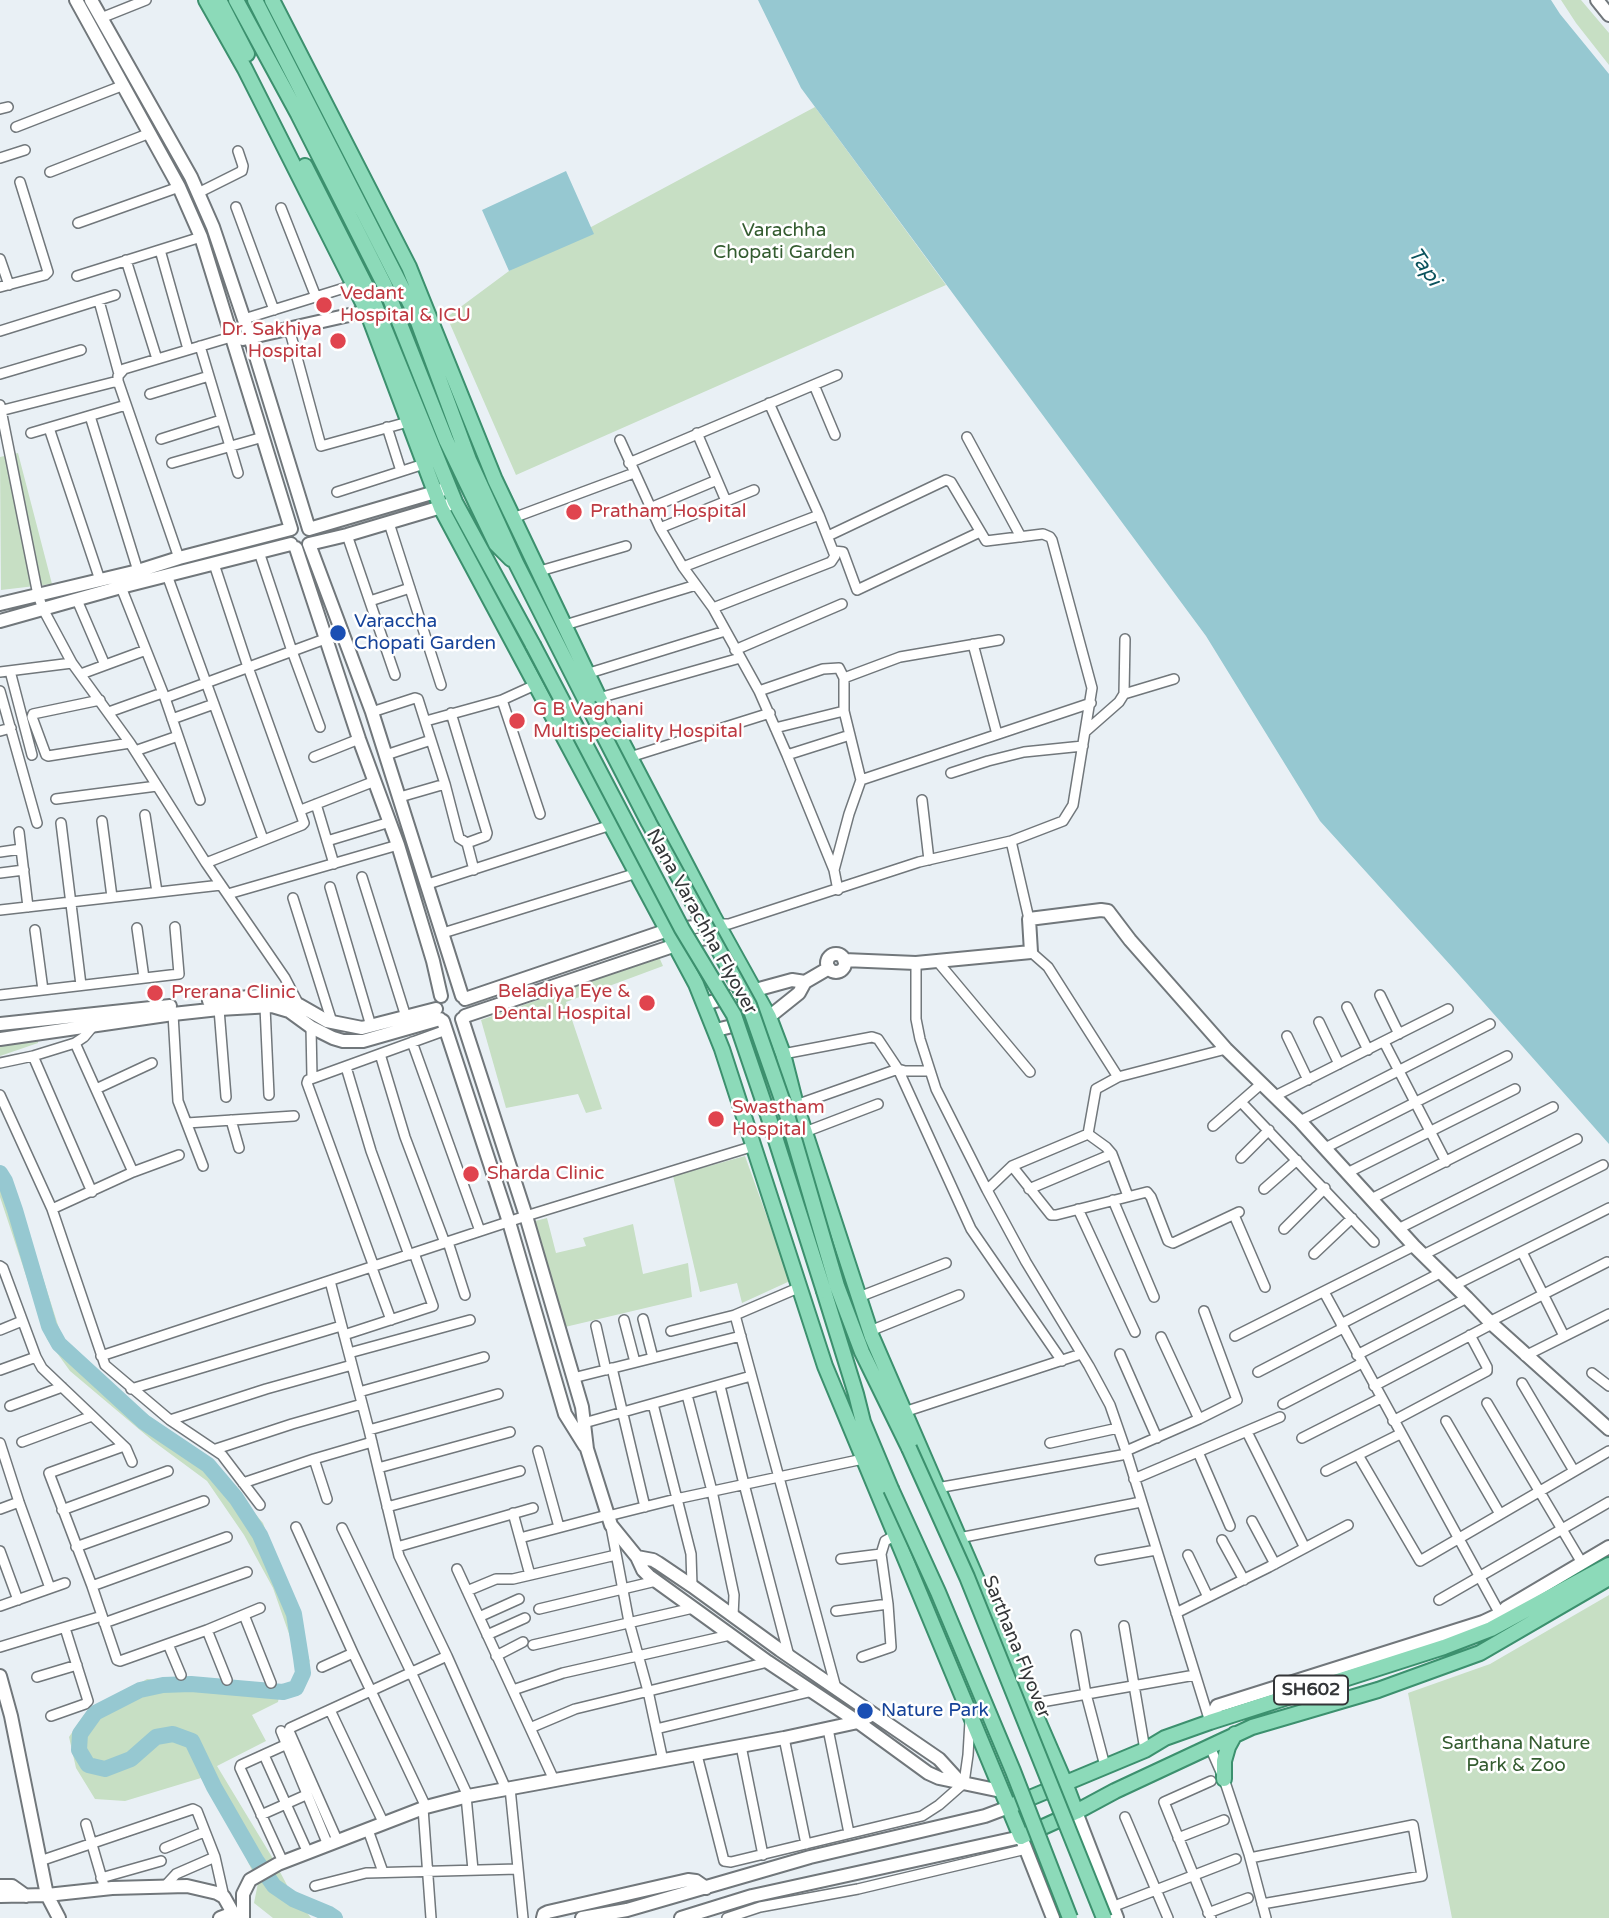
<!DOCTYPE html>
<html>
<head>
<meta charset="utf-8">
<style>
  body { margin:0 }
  canvas { display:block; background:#e9f0f5 }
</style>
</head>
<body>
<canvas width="1609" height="1918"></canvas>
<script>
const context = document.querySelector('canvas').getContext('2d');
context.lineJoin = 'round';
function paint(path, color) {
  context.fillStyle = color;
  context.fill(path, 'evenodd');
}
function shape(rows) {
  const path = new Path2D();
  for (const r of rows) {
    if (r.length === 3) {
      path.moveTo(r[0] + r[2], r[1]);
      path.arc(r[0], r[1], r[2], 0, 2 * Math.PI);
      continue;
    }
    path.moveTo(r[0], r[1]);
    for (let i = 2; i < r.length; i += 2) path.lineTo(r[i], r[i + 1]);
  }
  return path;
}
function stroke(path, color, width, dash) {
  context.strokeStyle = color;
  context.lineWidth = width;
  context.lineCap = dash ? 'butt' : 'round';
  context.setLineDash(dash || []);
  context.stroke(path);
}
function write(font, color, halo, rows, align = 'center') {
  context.font = font + ' "Varela Round",sans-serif';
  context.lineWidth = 5;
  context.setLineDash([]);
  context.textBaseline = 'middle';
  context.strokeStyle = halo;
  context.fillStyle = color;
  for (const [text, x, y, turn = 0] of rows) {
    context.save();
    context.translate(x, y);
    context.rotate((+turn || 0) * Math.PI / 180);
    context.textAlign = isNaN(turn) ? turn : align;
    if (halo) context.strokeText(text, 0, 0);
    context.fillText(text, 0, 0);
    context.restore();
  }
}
const green = shape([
  [1561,0,1581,0,1609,33,1609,65,1576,23],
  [815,107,946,285,516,475,447,317,509,271],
  [18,453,52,584,1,590,0,457],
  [659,957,663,966,566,1002,602,1109,586,1113,578,1094,506,1108,481,1020],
  [38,1037,38,1043,0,1056,0,1043],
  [745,1156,790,1281,742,1303,737,1283,700,1292,673,1176],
  [0,1168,22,1212,63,1341,126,1398,216,1468,263,1523,298,1622,310,1662,295,1651,273,1588,244,1535,207,1481,153,1441,70,1371,47,1339,0,1197],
  [547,1218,556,1253,586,1246,583,1238,633,1224,643,1274,688,1263,692,1297,565,1327,535,1221],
  [1609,1595,1609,1918,1452,1918,1408,1693,1490,1664],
  [147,1679,281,1686,278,1702,252,1715,266,1741,217,1766,272,1857,288,1887,311,1918,273,1918,254,1903,258,1883,241,1847,201,1778,125,1801,95,1799,76,1768,69,1737,84,1715]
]);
const water = shape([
  [758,0,1551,0,1560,14,1609,74,1609,1144,1453,968,1320,821,1206,636,801,88],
  [566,171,594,234,509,271,482,210]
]);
const river = shape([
  [0,1173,5,1181,15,1210,49,1326,59,1344,144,1422,208,1465,236,1498,260,1535,294,1614,301,1658,303,1673,296,1688,283,1692,191,1684,163,1685,140,1690,95,1713,80,1734,79,1750,88,1765,105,1769,131,1759,156,1737,173,1734,192,1741,214,1787,256,1860,274,1886,293,1899,329,1914,335,1918]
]);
const street = shape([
  [101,18,146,0],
  [0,109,8,107],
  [16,127,124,85],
  [0,158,25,150],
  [50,172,150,133],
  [198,193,242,171,243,166,238,151],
  [236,207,274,310],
  [281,208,316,297],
  [78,223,179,187],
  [160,250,188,349],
  [0,259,9,285],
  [126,260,157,359],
  [77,276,201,237],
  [0,287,45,275,48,272,20,182],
  [99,301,119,374],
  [244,319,354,285],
  [289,328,321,446,408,422],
  [0,331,115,295],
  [200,346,238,473],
  [0,374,81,350],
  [814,385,835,435],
  [150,394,209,376],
  [0,405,38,595,43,609,72,663,130,743,206,863,285,978,299,1005],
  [0,411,118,381],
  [90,416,138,571],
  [387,427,401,471],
  [49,428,100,580],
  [31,433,126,405],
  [697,433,726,501],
  [967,437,1021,537],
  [161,439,221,420],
  [620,440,660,528,683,567,713,608,759,691,787,755,834,870,838,890],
  [172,463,263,437],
  [629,463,837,375],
  [337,492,424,464],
  [650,508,717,480],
  [513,518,634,473],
  [389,523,441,685],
  [660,528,754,490],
  [347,535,395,675],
  [834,551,843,552,857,590,980,532],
  [259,552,292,651,320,727],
  [179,558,118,381,118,376,124,369,231,337],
  [683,567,819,515],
  [540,571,626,546],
  [167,575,263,839],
  [121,587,165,698,200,800],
  [77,600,105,665],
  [370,601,410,588],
  [713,608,831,562,835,556,819,515,769,403],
  [565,625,696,585],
  [973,644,997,734],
  [735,650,842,604],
  [10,671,32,755],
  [0,672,72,663],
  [81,674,146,650],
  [583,675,725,631],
  [0,691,37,823],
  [759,691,823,669,839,668,844,678],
  [1124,694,1174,679],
  [165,698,325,639],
  [599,698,740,658],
  [100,700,33,714,32,717,46,755,48,756,130,743],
  [502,700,540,814],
  [109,712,162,693],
  [372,712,415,698,418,699,445,784,459,838,467,843],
  [451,713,487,833,486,836,467,843,474,870],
  [172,719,214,704],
  [426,721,502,700,535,685],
  [775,728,844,711],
  [0,731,11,728],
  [1086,731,1119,702,1124,694,1125,639],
  [135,751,178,736],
  [386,755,431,740],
  [787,755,850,735],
  [314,757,359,739],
  [630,757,770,713],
  [951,773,988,761,1024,752,1083,746],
  [861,780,1091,703],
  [400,797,445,784],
  [56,799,157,786],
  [922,800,929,860],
  [316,804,334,864],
  [301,810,375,781],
  [145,815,157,892],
  [102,821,112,897],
  [61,823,81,985],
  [19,832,28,907],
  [327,841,390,822],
  [1011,841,1029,919],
  [0,852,21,849],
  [206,863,302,825,304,823,248,667,214,564],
  [834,870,849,814,861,780,844,711,844,678,900,657,999,640],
  [0,873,24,870],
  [362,877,406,1017],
  [428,884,611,825],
  [330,887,371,1026],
  [228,894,398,845],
  [293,898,332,1022],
  [0,910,221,885],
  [718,924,729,924,919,862,1011,841,1063,821,1073,805,1092,688,1052,540,1050,537,1043,534,986,541,951,482,946,480,828,536],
  [137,928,144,978],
  [35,930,43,990],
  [443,933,637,873],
  [1031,952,1048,967,1118,1077],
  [938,962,1030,1072],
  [916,963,916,1019,920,1039,936,1089,987,1190,1026,1262,1089,1366,1110,1405,1127,1454,1210,1722],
  [0,995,179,974,175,927],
  [1380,995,1399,1034],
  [265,1007,269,1095],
  [1347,1007,1368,1050],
  [219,1009,226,1097],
  [173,1014,178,1101,203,1166],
  [1319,1022,1339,1064],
  [311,1027,312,1077],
  [1287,1036,1308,1080],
  [412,1042,480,1231],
  [1384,1042,1446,1162],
  [75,1043,133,1172],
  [380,1054,405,1137,445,1243],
  [783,1054,872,1037,878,1039,898,1069,971,1229,1062,1361],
  [33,1056,92,1192],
  [0,1063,33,1056,75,1043,84,1037,94,1025],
  [346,1067,371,1151,409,1255],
  [96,1089,152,1063],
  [0,1095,52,1209,105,1365,170,1420,222,1455,260,1505],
  [1275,1096,1448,1009],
  [1241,1102,1374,1242],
  [796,1105,898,1069,905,1071,929,1071],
  [231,1120,239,1148],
  [1300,1121,1490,1024],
  [187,1123,294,1116],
  [1213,1126,1261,1084],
  [805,1132,878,1104],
  [1088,1134,1106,1147,1112,1154,1128,1196],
  [1325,1148,1507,1056],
  [1241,1158,1269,1130],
  [1012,1166,1051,1215,1056,1215,1147,1192,1151,1197,1168,1241,1173,1243,1239,1212],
  [1347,1173,1515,1089],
  [1029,1189,1112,1154],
  [1264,1189,1297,1160],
  [987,1190,1012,1166,1088,1134,1096,1089,1118,1077,1226,1049],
  [1371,1199,1553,1107],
  [1113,1200,1154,1297],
  [52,1209,133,1172,179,1155],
  [1078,1209,1135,1332],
  [1234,1215,1265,1287],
  [1284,1229,1325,1188],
  [1398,1229,1577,1139],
  [448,1242,465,1295],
  [1522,1252,1564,1336],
  [1314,1254,1352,1218],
  [1423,1255,1603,1165],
  [0,1266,3,1268,36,1357,42,1368,126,1448,132,1462],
  [374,1267,307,1083,308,1080,446,1030],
  [372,1268,391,1320],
  [330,1281,369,1430,399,1556,447,1656,506,1789],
  [1455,1285,1609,1208],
  [1324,1292,1500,1614],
  [859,1297,946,1263],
  [735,1315,836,1688],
  [643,1319,653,1358],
  [624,1320,635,1362],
  [1489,1322,1607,1262],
  [1341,1324,1442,1272],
  [596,1326,606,1370],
  [0,1330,22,1321],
  [671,1331,735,1315,798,1288],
  [870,1331,959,1295],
  [344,1335,433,1306,414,1253],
  [1235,1336,1414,1246],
  [1161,1337,1199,1419],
  [349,1353,470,1320],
  [1120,1354,1157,1438],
  [1357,1355,1467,1298],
  [101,1356,526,1216,754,1146],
  [1525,1356,1609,1314],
  [612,1368,645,1507],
  [0,1370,36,1357],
  [1258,1372,1343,1328],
  [1592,1373,1609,1386],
  [573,1378,741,1336],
  [1522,1383,1574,1471],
  [720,1386,744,1484,789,1656],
  [1374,1386,1492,1324],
  [131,1389,341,1326],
  [359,1392,484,1357],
  [687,1395,712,1491,734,1595,733,1616],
  [1487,1403,1582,1563],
  [653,1404,691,1554,692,1586],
  [1283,1404,1362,1363],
  [10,1406,62,1387],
  [904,1412,1081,1354],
  [170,1420,266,1389,352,1365],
  [1393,1421,1487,1371,1487,1367,1470,1335],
  [1446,1421,1500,1514],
  [584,1423,751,1376],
  [369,1430,498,1394],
  [1247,1432,1305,1548],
  [1302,1438,1381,1398],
  [22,1442,92,1416],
  [0,1443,19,1502,50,1588],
  [1050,1443,1118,1428],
  [124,1446,49,1473,92,1586,117,1660,120,1661,207,1630,260,1608],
  [216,1449,292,1424,362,1404],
  [538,1451,559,1527],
  [1126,1451,1199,1419,1237,1400,1204,1311],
  [1198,1452,1230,1526],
  [1358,1455,1420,1561,1609,1451],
  [314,1459,327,1499],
  [378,1468,510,1432],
  [1326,1471,1400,1434],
  [1134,1479,1280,1417],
  [243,1483,314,1459,372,1442],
  [937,1488,1127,1454],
  [387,1507,520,1471],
  [0,1509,19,1502],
  [62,1510,168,1471],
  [513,1513,530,1575],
  [608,1516,676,1499,863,1459],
  [1252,1521,1275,1564],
  [296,1527,353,1653,426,1807],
  [611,1527,629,1622,648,1691,663,1761],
  [342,1528,411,1672,468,1796],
  [520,1538,607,1515],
  [959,1538,1141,1502],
  [1222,1540,1244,1580],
  [76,1547,204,1501],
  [397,1547,533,1508],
  [0,1551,18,1600],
  [1188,1555,1208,1597],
  [841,1559,881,1554],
  [1100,1560,1156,1550],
  [457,1569,554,1780],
  [92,1586,227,1537],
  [467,1591,496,1579,513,1579,616,1555],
  [1439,1600,1609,1502],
  [0,1606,65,1583],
  [539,1609,656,1581],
  [836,1611,888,1604],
  [1176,1613,1269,1567,1348,1525],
  [244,1615,271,1683],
  [479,1617,519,1599],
  [104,1623,247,1572],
  [1124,1626,1145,1750],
  [207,1630,227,1680],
  [487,1635,525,1618],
  [1076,1635,1086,1694,1105,1766],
  [168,1644,181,1675],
  [533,1645,693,1608],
  [0,1647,102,1616],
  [496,1656,523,1642],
  [862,1657,891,1647,888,1604,881,1554,885,1541,894,1536],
  [322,1667,353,1653],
  [37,1677,77,1665],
  [513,1690,563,1673,730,1635],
  [1030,1704,1195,1675],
  [330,1710,384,1824],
  [51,1716,85,1704,88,1701,65,1628],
  [530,1728,575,1709,768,1662],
  [656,1729,813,1691],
  [828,1729,849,1833],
  [281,1731,328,1845],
  [784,1738,806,1844],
  [741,1746,763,1855],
  [1210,1747,1224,1779,1249,1854,1266,1918],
  [264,1755,308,1853],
  [697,1755,724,1861,731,1862,922,1816,939,1805,964,1783,968,1755,970,1721],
  [510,1788,523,1918],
  [466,1796,473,1870],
  [423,1808,431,1918],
  [261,1815,306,1795],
  [1125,1817,1168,1918],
  [86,1824,105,1889],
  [368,1830,383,1872],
  [1178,1838,1224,1820],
  [338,1842,289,1731,290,1728,447,1656],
  [165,1848,204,1832],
  [1250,1858,1413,1825,1422,1876,1262,1904],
  [40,1861,193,1809,197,1811,215,1857,224,1897],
  [283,1862,240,1768,241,1765,285,1745],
  [101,1878,161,1861],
  [165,1886,176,1874,215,1857],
  [315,1886,366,1873,518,1869],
  [1112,1907,1236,1859],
  [1208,1913,1248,1898],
  [727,1918,760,1907,858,1889,1026,1849],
  [1211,1918,1164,1802,1211,1781]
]);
const secondary = shape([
  [91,0,191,177,213,227,250,337,309,529,442,490],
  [1597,0,1609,15],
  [243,339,367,311],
  [448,505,347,535,309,544,372,712,462,996],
  [296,548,359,739,398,845,433,961,441,996],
  [0,604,138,571,179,558,291,529,201,237,179,187,76,0],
  [0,621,121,587,291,544],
  [836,963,9],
  [844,960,916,963,1031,952,1029,919,1101,910,1108,911,1130,940,1226,1049,1300,1121,1414,1246,1467,1298,1492,1324,1609,1429],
  [465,999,668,930,712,925],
  [209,1001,259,996,275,996,299,1005,327,1021,362,1028,436,1009],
  [704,1004,792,980,805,982],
  [465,1016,676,945,719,935],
  [462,1019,526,1216,582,1407,587,1449,611,1525,637,1557,643,1570,649,1576,768,1662,858,1722,928,1773,939,1778,1001,1791],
  [443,1021,509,1222,565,1414,585,1446],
  [0,1024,170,1006],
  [716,1030,769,1017,799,993,805,982,829,968],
  [0,1039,173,1014,219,1009,272,1006,289,1011,311,1027,333,1038,343,1041,363,1041,440,1019],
  [637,1557,653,1560,658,1563,692,1586,780,1650,939,1759,960,1782],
  [0,1676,11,1716,47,1895,59,1918],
  [1216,1720,1215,1710,1217,1706,1483,1622,1500,1614,1506,1608,1609,1547],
  [1076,1812,1117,1918],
  [0,1886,12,1886,26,1896],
  [0,1896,47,1895,112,1888,187,1886,217,1893,224,1897,233,1913,243,1918],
  [220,1918,233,1913],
  [243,1918,243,1894,250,1880,278,1864,426,1807,468,1796,784,1738,858,1722,873,1714],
  [543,1918,544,1914,548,1912,688,1880,696,1881,706,1888],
  [582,1918,627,1910,810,1857,985,1816,1009,1807],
  [681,1918,752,1896,1021,1837,1053,1918]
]);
const primary = shape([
  [206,0,245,69,367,311,441,508,696,984,722,1049,825,1366,1021,1837,1076,1812,1115,1791,1252,1727,1378,1690,1480,1653,1609,1578],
  [219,0,247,54],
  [236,0,298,114,385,286,446,440,496,544,511,559],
  [255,0,414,311,469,460,516,563,588,705],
  [272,0,409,267,495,480,599,698,713,916,769,1017,783,1054,796,1105,872,1337,1065,1783,1076,1812],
  [305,166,372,298,455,502,533,645],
  [837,1286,862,1352,909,1448],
  [824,1291,856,1394,863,1422,891,1489],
  [1224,1779,1224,1761,1228,1747,1235,1734],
  [1013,1805,1145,1750,1165,1738,1210,1722,1444,1647,1491,1629,1609,1565]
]);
const primaryBridge = shape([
  [533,645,682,929,734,1015,768,1115,824,1291],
  [588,705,649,823,749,1005,785,1108,837,1286],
  [909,1448,967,1577,1104,1918],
  [891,1489,938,1592,1013,1771,1070,1918]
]);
const markers = [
  [324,305,9,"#e0444e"],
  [338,341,9,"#e0444e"],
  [574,512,9,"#e0444e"],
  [338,633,9,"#1a4fb4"],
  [517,721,9,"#e0444e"],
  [155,993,9,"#e0444e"],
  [647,1003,9,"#e0444e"],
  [716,1119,9,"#e0444e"],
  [471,1174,9,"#e0444e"],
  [865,1711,9,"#1a4fb4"]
];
const shields = [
  [1311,1690,74]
];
const shieldNames = [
  ["SH602",1311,1690]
];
const parkNames = [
  ["Varachha",784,231],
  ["Chopati Garden",784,253],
  ["Sarthana Nature",1516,1744],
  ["Park & Zoo",1516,1766]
];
const healthNames = [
  ["Vedant",340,294],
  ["Hospital & ICU",340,316],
  ["Dr. Sakhiya",322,330,"right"],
  ["Hospital",322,352,"right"],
  ["Pratham Hospital",590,512],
  ["G B Vaghani",533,710],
  ["Multispeciality Hospital",533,732],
  ["Beladiya Eye &",631,992,"right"],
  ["Dental Hospital",631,1014,"right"],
  ["Prerana Clinic",171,993],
  ["Swastham",732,1108],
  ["Hospital",732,1130],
  ["Sharda Clinic",487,1174]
];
const transitNames = [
  ["Varaccha",354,622],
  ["Chopati Garden",354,644],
  ["Nature Park",881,1711]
];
const streetNames = [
  ["Nana Varachha Flyover",701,922,61],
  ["Sarthana Flyover",1016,1647,68]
];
const waterNames = [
  ["Tapi",1424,267,56]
];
paint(green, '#c7dfc4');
paint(water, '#96c8d1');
stroke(river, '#96c8d1', 16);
stroke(street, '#71777b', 12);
stroke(secondary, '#71777b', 16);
stroke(primary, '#3c906e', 18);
stroke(street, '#fff', 9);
stroke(secondary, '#fff', 12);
stroke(primary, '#8cdab9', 14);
stroke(primaryBridge, '#3c906e', 18, []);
stroke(primaryBridge, '#8cdab9', 14);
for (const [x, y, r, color] of markers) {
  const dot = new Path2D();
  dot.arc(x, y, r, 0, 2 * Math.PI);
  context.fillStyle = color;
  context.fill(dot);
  stroke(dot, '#fff', 2.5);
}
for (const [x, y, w] of shields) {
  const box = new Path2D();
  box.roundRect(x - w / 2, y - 14.5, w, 29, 5);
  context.fillStyle = '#fff';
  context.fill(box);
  stroke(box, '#343638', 2);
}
write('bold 18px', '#343638', null, shieldNames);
write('19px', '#345c30', '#fff', parkNames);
write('19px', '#be3a42', '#fff', healthNames, 'left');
write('19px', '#164399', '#fff', transitNames, 'left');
write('19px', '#343638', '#fff', streetNames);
write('italic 21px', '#0b535d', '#fff', waterNames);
</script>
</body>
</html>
